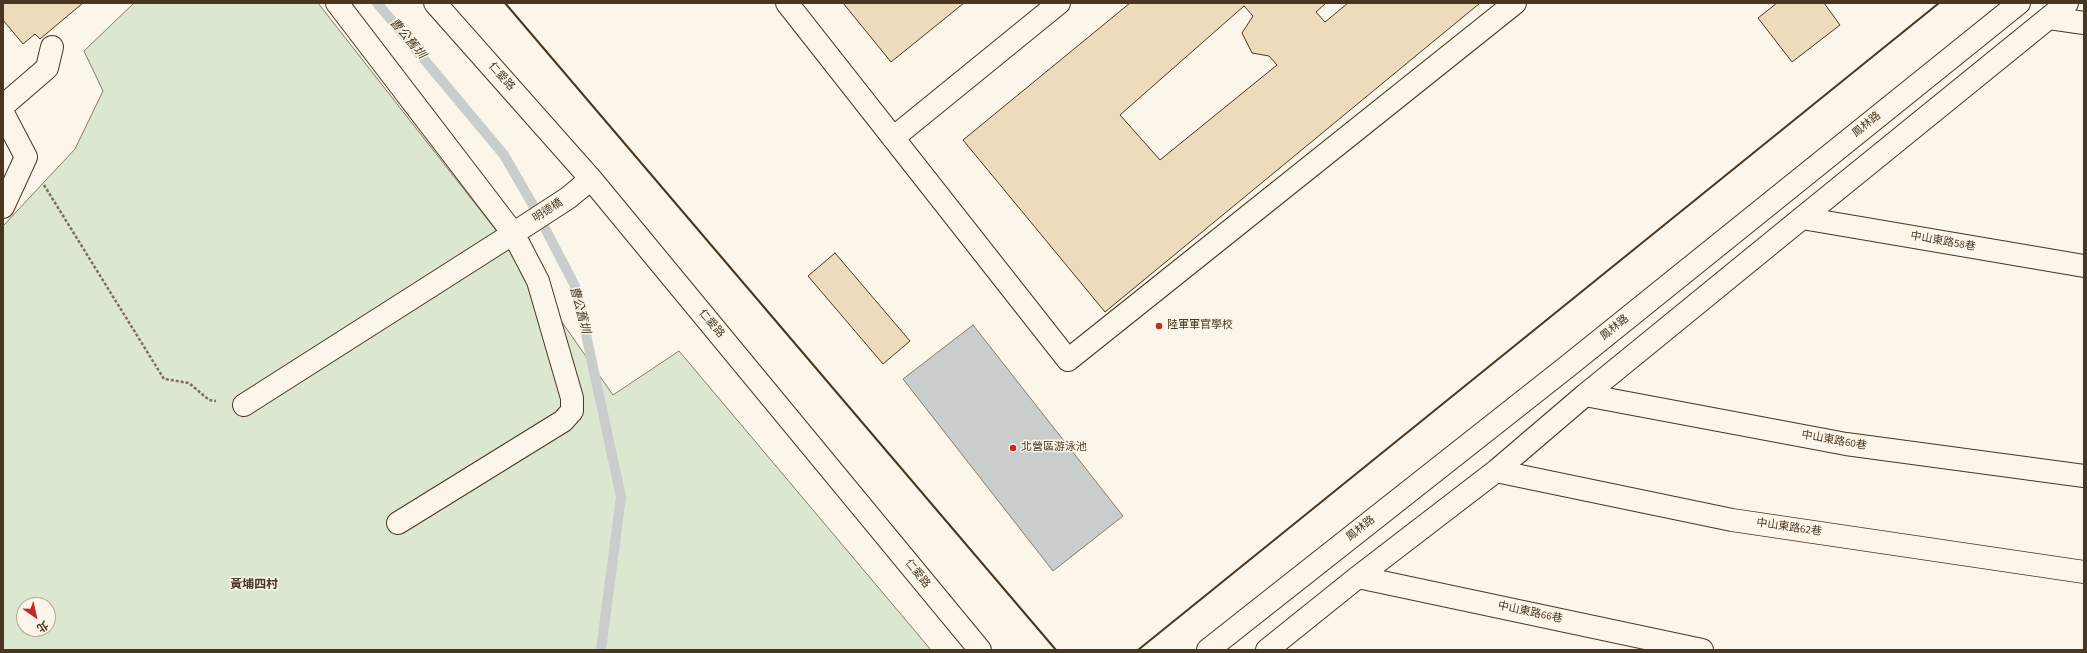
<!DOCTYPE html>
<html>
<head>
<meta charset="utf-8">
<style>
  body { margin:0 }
  #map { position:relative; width:2087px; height:653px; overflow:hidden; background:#fbf6e9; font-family:"Source Sans 3","Noto Sans TC",sans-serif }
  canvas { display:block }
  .frame { position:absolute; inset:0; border:4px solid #4a3520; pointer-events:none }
  .north { position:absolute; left:16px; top:597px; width:40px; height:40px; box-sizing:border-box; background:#fbf6e9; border:1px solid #b4a999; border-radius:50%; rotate:146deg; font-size:11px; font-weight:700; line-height:16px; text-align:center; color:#4a3520 }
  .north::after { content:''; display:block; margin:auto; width:14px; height:18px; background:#c62828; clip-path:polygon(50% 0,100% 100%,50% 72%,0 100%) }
</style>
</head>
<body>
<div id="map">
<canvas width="2087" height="653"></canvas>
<div class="frame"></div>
<div class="north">北</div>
</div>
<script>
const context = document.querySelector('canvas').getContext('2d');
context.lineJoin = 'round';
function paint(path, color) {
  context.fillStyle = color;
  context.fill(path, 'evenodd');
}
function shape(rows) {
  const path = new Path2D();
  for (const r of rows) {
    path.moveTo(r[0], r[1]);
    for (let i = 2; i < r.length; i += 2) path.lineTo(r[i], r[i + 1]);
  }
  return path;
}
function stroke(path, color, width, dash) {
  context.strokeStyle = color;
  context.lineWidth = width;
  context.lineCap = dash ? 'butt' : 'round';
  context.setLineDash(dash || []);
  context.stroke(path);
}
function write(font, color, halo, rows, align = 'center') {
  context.font = font + ' "Source Sans 3","Noto Sans TC",sans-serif';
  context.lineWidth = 3;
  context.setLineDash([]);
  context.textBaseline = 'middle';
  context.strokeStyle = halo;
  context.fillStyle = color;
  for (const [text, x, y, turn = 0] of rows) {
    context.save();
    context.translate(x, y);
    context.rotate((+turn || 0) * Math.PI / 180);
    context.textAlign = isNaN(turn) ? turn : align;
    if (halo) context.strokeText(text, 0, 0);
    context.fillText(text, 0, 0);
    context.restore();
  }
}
const green = shape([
  [134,3,318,3,513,252,613,395,679,351,931,650,3,650,3,226,75,149,103,91,84,51,134,3],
  [24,605,48,605,48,629,24,629,24,605]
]);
const water = shape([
  [973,325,1123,516,1053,571,903,379,973,325]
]);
const stream = shape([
  [377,3,504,155,534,207,576,288,621,497,601,650]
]);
const building = shape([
  [3,3,83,3,40,39,35,34,23,44,3,20,3,3],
  [843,3,964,3,891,62,843,3],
  [1130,3,1326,3,1316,12,1325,22,1348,3,1480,3,1105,312,963,140,1130,3],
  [1244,6,1253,16,1242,33,1252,53,1269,56,1277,65,1160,160,1120,115,1244,6],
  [1777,3,1824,3,1840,25,1792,62,1758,18,1777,3],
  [835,253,910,341,883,364,808,276,835,253]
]);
const path = shape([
  [44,185,164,379,189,383,209,400,216,401]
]);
const minor = shape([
  [337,3,513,233,538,281,572,398,572,411,563,421,398,523],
  [435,3,591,179,980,650],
  [787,3,1068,360,1515,3],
  [2049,18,2084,23],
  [3,106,47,68,52,47],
  [3,113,26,157,3,207],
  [893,138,1059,3],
  [1802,218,2084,266],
  [1585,395,1846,444,2084,476],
  [244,405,528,224,568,198,591,179],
  [1496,471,1732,520,2084,572],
  [1358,577,1702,650],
  [1208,650,1568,366,2019,3],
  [1267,650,1358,577,1496,471,1585,395,1802,218,2067,3]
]);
const wall = shape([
  [505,3,1056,650],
  [1138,650,1939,3]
]);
const markers = [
  [1159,326,4,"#c62828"],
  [1013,448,4,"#c62828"]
];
const streetNames = [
  ["仁愛路",501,77,48],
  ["鳳林路",1867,125,-39],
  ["明德橋",548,211,-33],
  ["中山東路58巷",1943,242,10],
  ["仁愛路",711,324,50],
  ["鳳林路",1615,328,-39],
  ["中山東路60巷",1834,441,10],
  ["中山東路62巷",1789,528,8],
  ["鳳林路",1361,529,-38],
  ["仁愛路",917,574,51],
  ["中山東路66巷",1530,613,12]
];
const poiNames = [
  ["陸軍軍官學校",1167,326],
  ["北營區游泳池",1021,448]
];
const waterNames = [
  ["曹公舊圳",407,39,50],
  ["曹公舊圳",579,310,75]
];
const neighbourhoodNames = [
  ["黃埔四村",254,585]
];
paint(green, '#dce7d0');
stroke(green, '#887966', 1);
paint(water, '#c9cecd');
stroke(water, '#887966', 1);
stroke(stream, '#c9cecd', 10);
paint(building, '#ecdcbc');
stroke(building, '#4a3520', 1);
stroke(minor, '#4a3520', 24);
stroke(path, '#7f6f5c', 2.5, [3, 2]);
stroke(minor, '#fbf6e9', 22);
stroke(wall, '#4a3520', 2);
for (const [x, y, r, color] of markers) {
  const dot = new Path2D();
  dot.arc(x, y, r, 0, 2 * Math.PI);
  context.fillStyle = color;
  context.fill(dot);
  stroke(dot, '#fbf6e9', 1.5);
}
write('11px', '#4a3520', '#fbf6e9', streetNames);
write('11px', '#4a3520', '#fbf6e9', poiNames, 'left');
write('italic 12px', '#4a3520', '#fbf6e9', waterNames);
write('bold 12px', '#4a3520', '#fbf6e9', neighbourhoodNames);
</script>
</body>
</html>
